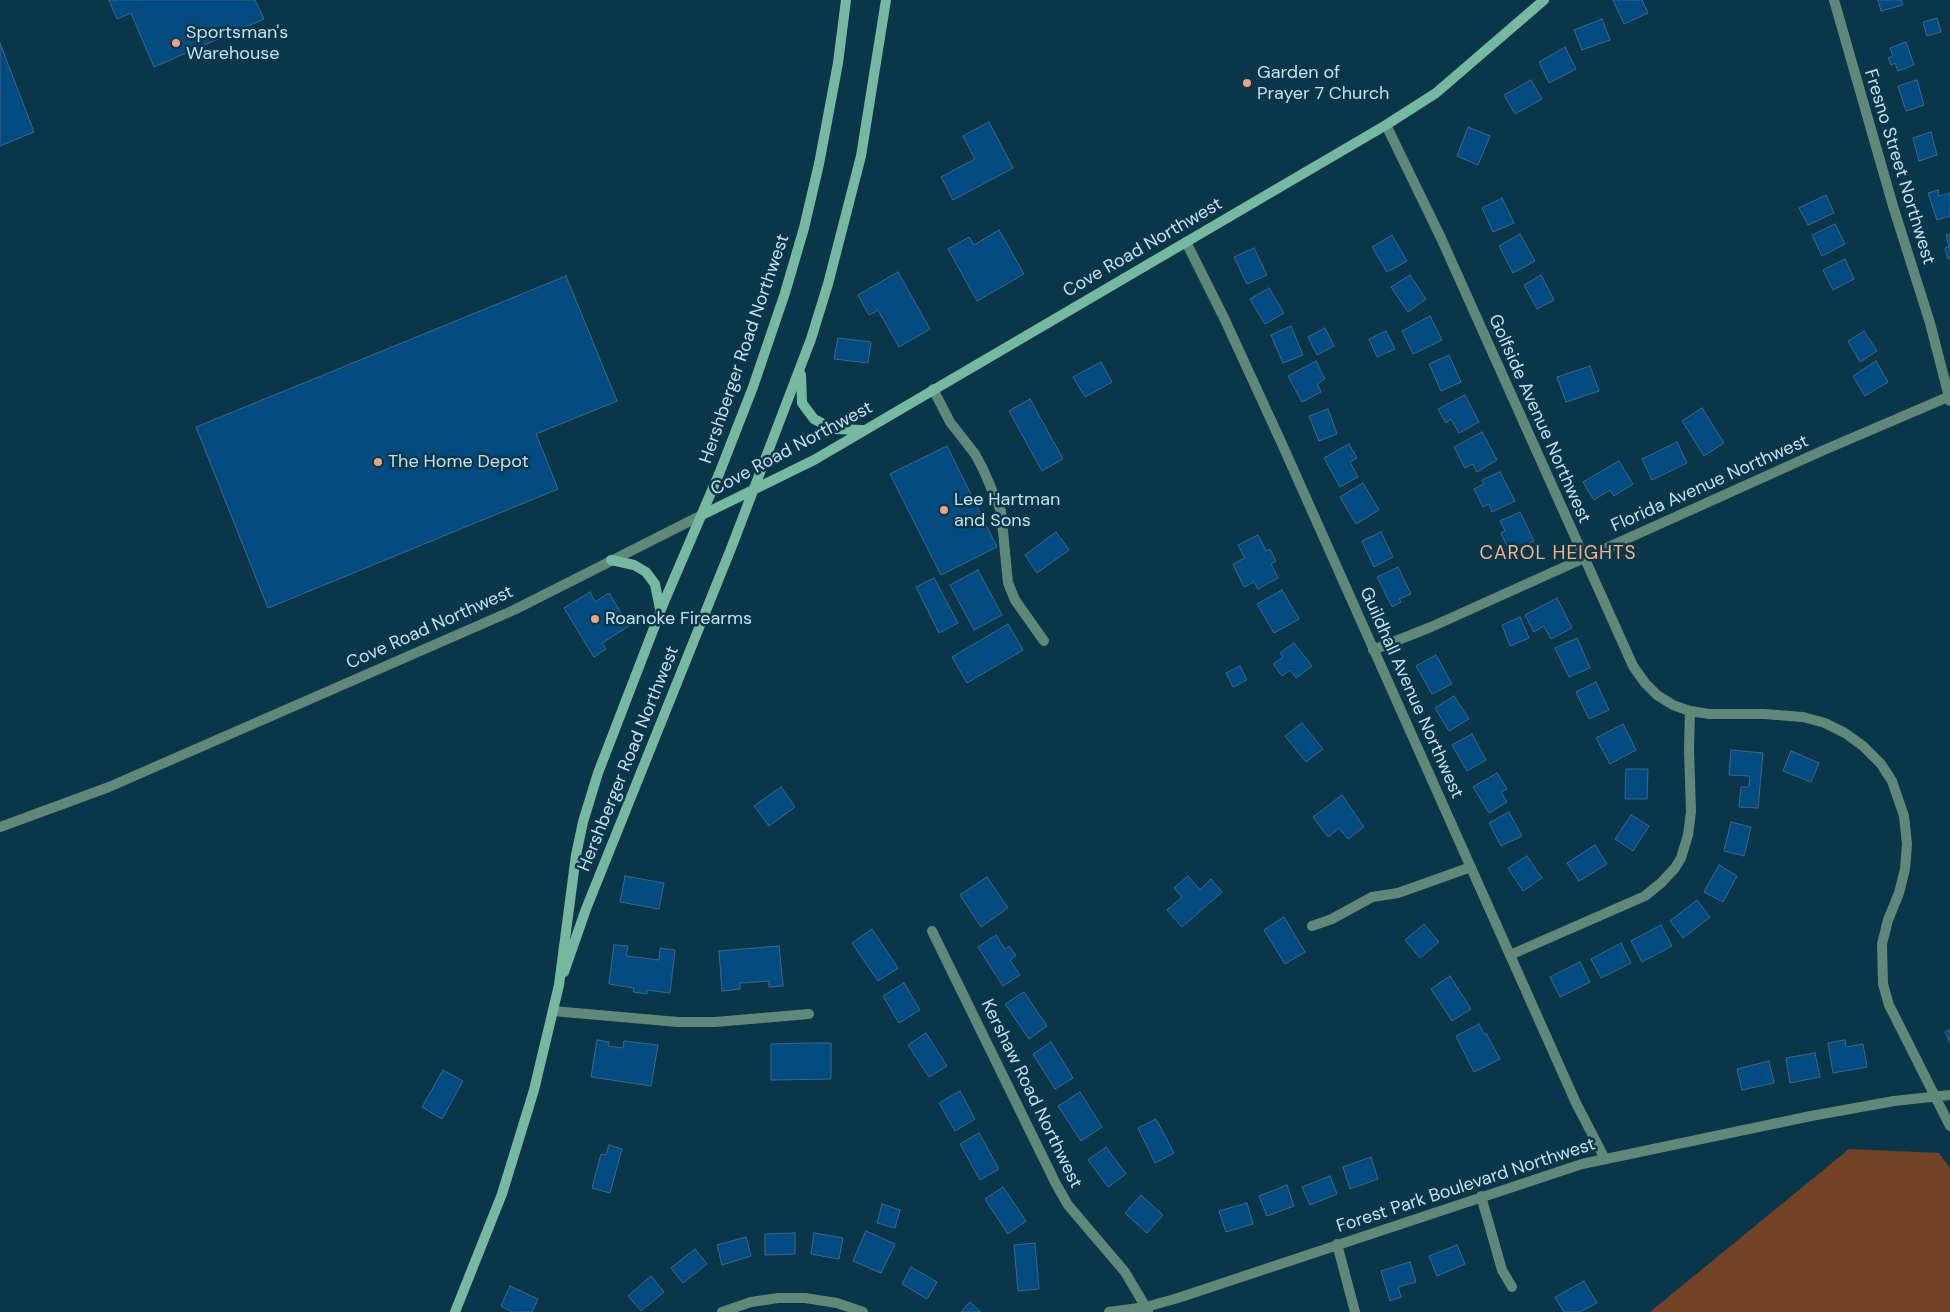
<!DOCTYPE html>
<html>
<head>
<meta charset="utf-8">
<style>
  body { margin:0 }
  canvas { display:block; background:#093749 }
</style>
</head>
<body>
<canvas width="1950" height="1312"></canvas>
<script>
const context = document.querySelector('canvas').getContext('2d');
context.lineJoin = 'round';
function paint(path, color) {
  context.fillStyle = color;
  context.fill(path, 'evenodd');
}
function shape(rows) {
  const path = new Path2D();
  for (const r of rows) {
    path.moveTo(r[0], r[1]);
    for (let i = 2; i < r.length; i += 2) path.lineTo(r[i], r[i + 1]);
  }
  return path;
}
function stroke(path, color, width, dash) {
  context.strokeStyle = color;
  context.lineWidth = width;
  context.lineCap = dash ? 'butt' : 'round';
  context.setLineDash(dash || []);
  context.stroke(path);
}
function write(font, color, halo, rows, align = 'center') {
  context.font = font + ' "DM Sans",sans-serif';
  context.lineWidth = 5;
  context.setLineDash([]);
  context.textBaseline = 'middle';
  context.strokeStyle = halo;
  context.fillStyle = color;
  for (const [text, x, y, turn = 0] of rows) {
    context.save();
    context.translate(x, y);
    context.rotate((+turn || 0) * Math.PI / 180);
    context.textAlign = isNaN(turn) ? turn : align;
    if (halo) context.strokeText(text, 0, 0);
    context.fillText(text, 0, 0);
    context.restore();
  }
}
const green = shape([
  [1849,1149,1939,1153,1950,1168,1950,1312,1650,1312]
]);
const building = shape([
  [109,0,255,0,264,19,154,67,131,13,117,19,109,0],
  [1613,0,1642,0,1648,13,1624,24,1613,0],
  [1878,0,1901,0,1903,5,1881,11,1878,0],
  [1937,18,1941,32,1927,36,1923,22,1937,18],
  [1602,19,1610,40,1582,50,1574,30,1602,19],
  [1906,42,1914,65,1898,71,1895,63,1891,65,1888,58,1893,56,1890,48,1906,42],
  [0,43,34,132,0,146,0,43],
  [1565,47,1576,69,1549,83,1539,62,1565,47],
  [1531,80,1542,99,1515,114,1504,95,1531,80],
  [1917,80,1924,105,1906,111,1898,86,1917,80],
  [989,122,1013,168,953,200,941,177,975,159,963,136,989,122],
  [1468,127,1490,136,1478,165,1457,156,1468,127],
  [1931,132,1937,155,1919,161,1913,138,1931,132],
  [1938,190,1939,196,1950,193,1950,216,1937,220,1928,193,1938,190],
  [1826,195,1834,213,1808,225,1799,208,1826,195],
  [1502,198,1514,223,1493,232,1482,208,1502,198],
  [1835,224,1845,244,1822,256,1812,235,1835,224],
  [999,230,1024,274,977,301,948,249,969,237,974,245,999,230],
  [1520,234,1535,261,1513,273,1499,246,1520,234],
  [1950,234,1950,259,1948,259,1945,248,1949,247,1946,235,1950,234],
  [1392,235,1407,261,1387,272,1372,247,1392,235],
  [1254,248,1267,275,1247,284,1234,257,1254,248],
  [1845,259,1854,279,1833,290,1823,270,1845,259],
  [898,272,930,329,899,347,878,310,869,315,858,295,898,272],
  [1410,275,1426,299,1408,312,1391,287,1410,275],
  [1541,275,1554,300,1537,309,1524,285,1541,275],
  [566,276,617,401,536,434,558,489,268,608,196,427,566,276],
  [1269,288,1284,313,1265,324,1250,299,1269,288],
  [1430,316,1442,340,1413,354,1402,331,1430,316],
  [1291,326,1303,355,1283,363,1271,335,1291,326],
  [1325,328,1334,346,1317,355,1308,337,1325,328],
  [1386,331,1395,349,1377,357,1369,339,1386,331],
  [1864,331,1877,351,1860,362,1848,341,1864,331],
  [838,338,871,342,868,363,834,359,838,338],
  [1449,355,1461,382,1441,391,1429,364,1449,355],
  [1316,361,1325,379,1317,384,1321,392,1302,402,1288,376,1316,361],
  [1876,361,1888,382,1865,396,1853,376,1876,361],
  [1101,362,1112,382,1085,397,1073,377,1101,362],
  [1590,366,1599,391,1566,402,1557,377,1590,366],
  [1465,395,1479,422,1459,433,1451,419,1446,423,1438,409,1465,395],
  [1030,399,1063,459,1042,471,1009,411,1030,399],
  [1702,408,1724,443,1704,456,1682,421,1702,408],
  [1328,409,1337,434,1319,441,1309,416,1328,409],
  [1482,432,1497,460,1477,472,1473,464,1465,468,1454,447,1482,432],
  [1677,442,1687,463,1652,480,1642,459,1677,442],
  [1349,444,1357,458,1350,462,1358,477,1340,487,1324,458,1349,444],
  [947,446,997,547,941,575,890,474,947,446],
  [1619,461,1633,484,1614,496,1610,490,1594,500,1583,482,1619,461],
  [1500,472,1515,501,1492,512,1489,504,1483,507,1474,489,1484,484,1482,480,1500,472],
  [1363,483,1379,510,1356,524,1340,497,1363,483],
  [1520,512,1534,541,1510,553,1501,533,1505,531,1500,521,1520,512],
  [1056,532,1069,550,1037,573,1025,555,1056,532],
  [1381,532,1393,557,1374,567,1362,541,1381,532],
  [1258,535,1266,551,1270,549,1276,561,1271,564,1278,578,1258,589,1254,582,1244,587,1233,564,1245,558,1238,545,1258,535],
  [1398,567,1411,594,1399,599,1401,602,1392,607,1377,577,1398,567],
  [978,570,1002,615,974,630,950,585,978,570],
  [934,578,958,623,939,633,916,587,934,578],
  [1282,590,1299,619,1274,633,1257,604,1282,590],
  [590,592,595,602,609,593,629,626,602,643,606,649,594,657,564,608,590,592],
  [1557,598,1572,628,1551,639,1544,626,1534,632,1525,615,1557,598],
  [1520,617,1529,638,1510,646,1502,625,1520,617],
  [1008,624,1023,650,967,683,952,657,1008,624],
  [1577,638,1590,668,1569,677,1555,648,1577,638],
  [1294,643,1312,666,1296,678,1290,670,1282,676,1273,664,1283,657,1280,653,1294,643],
  [1436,655,1452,684,1432,694,1416,666,1436,655],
  [1240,666,1247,680,1233,687,1226,673,1240,666],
  [1596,682,1609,710,1589,719,1576,692,1596,682],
  [1454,696,1469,719,1449,731,1435,708,1454,696],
  [1302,723,1323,749,1306,762,1285,736,1302,723],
  [1623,724,1636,750,1610,764,1596,738,1623,724],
  [1472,734,1486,760,1467,771,1452,745,1472,734],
  [1731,750,1763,753,1758,808,1739,807,1741,787,1749,787,1750,776,1729,775,1731,750],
  [1791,751,1819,763,1811,782,1783,771,1791,751],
  [1626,769,1648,769,1647,799,1625,799,1626,769],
  [1497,773,1507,789,1501,792,1507,802,1489,813,1473,787,1497,773],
  [781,787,795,807,769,826,754,806,781,787],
  [1342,795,1364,827,1348,839,1339,828,1328,837,1313,817,1342,795],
  [1509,812,1522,836,1501,846,1489,823,1509,812],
  [1631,815,1649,826,1633,851,1615,839,1631,815],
  [1731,822,1751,827,1744,856,1724,851,1731,822],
  [1595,845,1607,864,1579,881,1567,863,1595,845],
  [1527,856,1542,878,1523,891,1508,868,1527,856],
  [1719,865,1737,876,1723,902,1704,892,1719,865],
  [625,876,664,883,659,909,620,902,625,876],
  [1188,876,1200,890,1211,879,1222,892,1182,927,1167,910,1182,897,1174,888,1188,876],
  [987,877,1008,908,981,927,960,895,987,877],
  [1697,900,1710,917,1683,938,1670,921,1697,900],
  [1284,917,1305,952,1285,964,1264,930,1284,917],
  [1424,924,1439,942,1420,958,1405,940,1424,924],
  [1661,925,1672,946,1642,962,1631,941,1661,925],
  [872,929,898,968,878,981,852,943,872,929],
  [996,935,1005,949,1009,946,1016,956,1010,960,1020,975,1003,986,978,947,996,935],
  [1621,943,1631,963,1601,978,1591,959,1621,943],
  [614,945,628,946,626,956,659,960,660,948,675,950,670,993,647,990,647,994,633,992,634,988,609,984,614,945],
  [779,946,783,986,769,987,769,981,740,983,740,989,722,991,719,951,779,946],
  [1580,962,1590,982,1560,997,1550,977,1580,962],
  [1450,976,1471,1009,1452,1021,1431,989,1450,976],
  [904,983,920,1010,899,1023,883,996,904,983],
  [1024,992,1047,1026,1029,1039,1005,1004,1024,992],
  [1479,1024,1484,1034,1486,1033,1500,1059,1474,1072,1456,1036,1479,1024],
  [1950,1030,1950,1043,1945,1032,1950,1030],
  [926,1033,947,1066,929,1077,908,1045,926,1033],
  [597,1040,609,1042,608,1046,623,1048,624,1041,658,1045,651,1086,591,1077,597,1040],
  [1845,1040,1846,1047,1863,1044,1867,1067,1833,1073,1828,1043,1845,1040],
  [1051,1042,1073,1078,1055,1089,1033,1054,1051,1042],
  [806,1043,831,1043,831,1079,771,1080,771,1044,806,1043],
  [1815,1053,1820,1077,1790,1083,1786,1058,1815,1053],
  [1769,1061,1774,1083,1742,1090,1737,1069,1769,1061],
  [443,1070,463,1081,442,1119,422,1107,443,1070],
  [960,1091,975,1119,955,1131,939,1103,960,1091],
  [1080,1092,1102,1127,1081,1141,1058,1106,1080,1092],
  [1156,1119,1174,1153,1155,1163,1138,1128,1156,1119],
  [979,1133,999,1169,980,1180,960,1144,979,1133],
  [609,1145,622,1149,610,1193,592,1188,601,1154,606,1155,609,1145],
  [1106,1147,1126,1174,1108,1187,1088,1160,1106,1147],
  [1371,1157,1378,1179,1350,1189,1343,1167,1371,1157],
  [1330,1176,1337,1194,1310,1205,1302,1187,1330,1176],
  [1287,1185,1294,1206,1267,1216,1259,1196,1287,1185],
  [1003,1187,1026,1221,1008,1234,985,1199,1003,1187],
  [1141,1195,1163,1215,1147,1233,1125,1213,1141,1195],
  [1247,1203,1253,1224,1226,1232,1219,1211,1247,1203],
  [882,1204,900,1210,895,1228,877,1223,882,1204],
  [866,1231,895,1244,881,1273,853,1261,866,1231],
  [795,1233,795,1254,765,1255,765,1234,795,1233],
  [814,1233,843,1238,839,1259,811,1254,814,1233],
  [746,1237,751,1256,722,1265,717,1245,746,1237],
  [1035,1243,1039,1289,1018,1291,1014,1245,1035,1243],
  [1457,1245,1465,1264,1437,1276,1429,1256,1457,1245],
  [695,1249,707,1264,683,1283,671,1268,695,1249],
  [1410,1262,1416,1282,1398,1287,1401,1297,1390,1301,1381,1271,1410,1262],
  [911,1267,937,1282,927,1299,902,1284,911,1267],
  [651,1276,664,1292,641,1311,628,1296,651,1276],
  [1584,1281,1597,1303,1580,1312,1564,1312,1555,1297,1584,1281],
  [510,1286,538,1299,532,1312,512,1312,501,1306,510,1286],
  [970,1302,981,1312,961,1312,970,1302]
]);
const minor = shape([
  [1834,0,1893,206,1930,323,1950,401],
  [1386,125,1441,238,1633,666,1645,683,1657,695,1673,705,1690,711,1709,714,1764,714,1803,717,1825,723,1845,733,1863,746,1881,764,1892,781,1904,816,1907,844,1905,869,1899,893,1888,920,1882,944,1883,984,1889,1005,1950,1126],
  [1186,242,1225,320,1282,444,1576,1103,1605,1159],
  [933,389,950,422,975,454,983,469,1001,511,1008,583,1015,600,1044,641],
  [1373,650,1431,627,1824,450,1950,396],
  [1312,926,1332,919,1372,897,1398,893,1471,867],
  [932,931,1056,1184,1068,1205,1125,1272,1148,1311],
  [1510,955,1645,896,1661,883,1675,868,1681,858,1688,835,1691,812,1689,750,1690,711],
  [553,1011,678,1022,715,1022,809,1014],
  [1481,1196,1502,1270,1512,1287],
  [1337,1244,1355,1312],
  [722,1312,751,1302,778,1298,805,1298,837,1303,863,1312],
  [1109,1312,1146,1307,1178,1298,1582,1164,1811,1116,1894,1101,1950,1095]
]);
const tertiary = shape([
  [0,827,109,787,514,610,702,515]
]);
const secondary = shape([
  [801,375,802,403,814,419,833,429,863,430],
  [702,515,814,460,1386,125,1436,93,1544,0],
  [611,560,634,565,646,572,655,584,660,609],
  [564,972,586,909,732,546,811,339,828,284,861,156,886,0],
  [455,1312,502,1194,534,1090,559,985,576,855,583,822,598,773,664,602,719,474,753,387,785,293,804,228,819,164,838,63,846,0]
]);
const markers = [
  [176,43,5,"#f0a279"],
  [1247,83,5,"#f0a279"],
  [378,462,5,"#f0a279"],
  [944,510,5,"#f0a279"],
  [595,619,5,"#f0a279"]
];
const poiNames = [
  ["Sportsman's",186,33],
  ["Warehouse",186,54],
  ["Garden of",1257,73],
  ["Prayer 7 Church",1257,94],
  ["The Home Depot",388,462],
  ["Lee Hartman",954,500],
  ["and Sons",954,521],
  ["Roanoke Firearms",605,619]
];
const streetNames = [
  ["Fresno Street Northwest",1899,167,73],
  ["Cove Road Northwest",1143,248,-30],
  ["Hershberger Road Northwest",745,349,-71],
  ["Golfside Avenue Northwest",1539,419,66],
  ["Cove Road Northwest",792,449,-28],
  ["Florida Avenue Northwest",1710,484,-24],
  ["Cove Road Northwest",430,628,-24],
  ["Guildhall Avenue Northwest",1411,693,66],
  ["Hershberger Road Northwest",629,759,-68],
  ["Kershaw Road Northwest",1031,1094,64],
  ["Forest Park Boulevard Northwest",1466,1186,-18]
];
const neighbourhoodNames = [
  ["CAROL HEIGHTS",1558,554]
];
paint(green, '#734227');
paint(building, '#014b81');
stroke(building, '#416589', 1);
stroke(minor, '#608879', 10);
stroke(tertiary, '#608879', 10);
stroke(secondary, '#77b8a0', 10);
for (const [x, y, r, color] of markers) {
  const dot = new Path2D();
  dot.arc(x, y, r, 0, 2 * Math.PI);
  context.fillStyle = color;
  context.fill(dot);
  stroke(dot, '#093749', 2);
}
write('18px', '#c4e0ee', '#093749', poiNames, 'left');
write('18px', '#c4e0ee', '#093749', streetNames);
context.letterSpacing = '1px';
write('19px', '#f9b089', '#093749', neighbourhoodNames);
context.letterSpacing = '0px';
</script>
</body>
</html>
